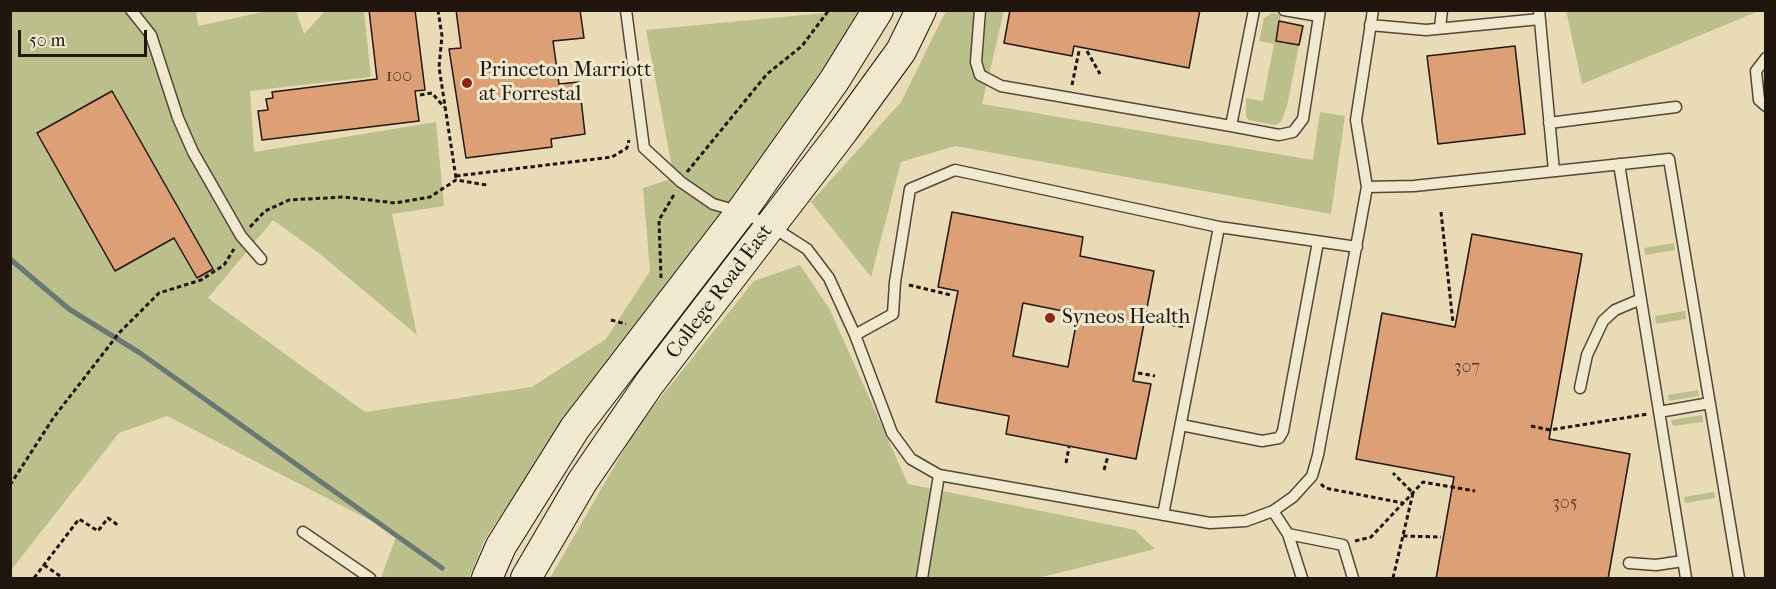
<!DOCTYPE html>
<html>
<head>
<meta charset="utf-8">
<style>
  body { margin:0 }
  #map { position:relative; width:1776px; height:589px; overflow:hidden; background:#eadbb7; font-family:"IM FELL French Canon",serif }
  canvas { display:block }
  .frame { position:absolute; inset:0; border:12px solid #20160e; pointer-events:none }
  .scale { position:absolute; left:18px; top:30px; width:129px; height:27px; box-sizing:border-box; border:3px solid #20160e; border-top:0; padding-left:8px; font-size:18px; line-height:21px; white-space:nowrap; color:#20160e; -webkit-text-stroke:4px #f1e8d0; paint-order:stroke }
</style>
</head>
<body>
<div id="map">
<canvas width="1776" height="589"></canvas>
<div class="frame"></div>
<div class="scale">50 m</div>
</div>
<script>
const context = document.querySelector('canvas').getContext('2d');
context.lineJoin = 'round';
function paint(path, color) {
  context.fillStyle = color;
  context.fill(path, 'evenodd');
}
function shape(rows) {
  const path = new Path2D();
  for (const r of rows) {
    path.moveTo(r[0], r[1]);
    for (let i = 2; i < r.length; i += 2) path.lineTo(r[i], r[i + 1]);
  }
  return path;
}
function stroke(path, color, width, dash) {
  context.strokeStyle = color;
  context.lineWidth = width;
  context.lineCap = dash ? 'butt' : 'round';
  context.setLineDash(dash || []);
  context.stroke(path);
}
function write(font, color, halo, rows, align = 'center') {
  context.font = font + ' "IM FELL French Canon",serif';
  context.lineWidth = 6;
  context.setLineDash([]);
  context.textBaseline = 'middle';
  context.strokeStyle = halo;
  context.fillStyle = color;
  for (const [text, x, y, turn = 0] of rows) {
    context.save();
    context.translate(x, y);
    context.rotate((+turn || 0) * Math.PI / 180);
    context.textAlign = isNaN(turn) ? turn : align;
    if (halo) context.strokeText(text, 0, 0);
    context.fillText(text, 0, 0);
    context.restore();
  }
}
const green = shape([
  [1566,10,1759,10,1759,11,1582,84],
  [11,11,196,11,198,26,267,11,296,11,304,34,325,11,364,11,371,77,250,91,254,152,436,122,444,206,392,214,417,335,320,254,273,220,208,298,365,412,532,387,606,339,650,271,643,188,674,178,646,30,845,11,869,11,751,176,570,413,485,539,469,578,381,578,397,534,167,416,119,433,11,570],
  [946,11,1004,11,982,104,1313,160,1320,112,1345,116,1331,214,955,146,901,162,871,277,811,202,901,102],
  [1272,13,1281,15,1276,41,1299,45,1287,106,1281,122,1275,125,1248,120,1246,116,1246,98,1263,101,1274,44,1259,41,1264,18],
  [1674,243,1675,250,1645,255,1644,248],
  [800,265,830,310,908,484,1135,530,1155,549,1038,578,550,578,637,427,754,281],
  [1685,311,1686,319,1656,324,1655,316],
  [1698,390,1699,396,1669,401,1668,395],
  [1702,415,1703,422,1673,426,1671,420],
  [1714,492,1715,498,1685,503,1684,497]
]);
const stream = shape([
  [10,259,69,309,140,353,442,568]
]);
const building = shape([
  [369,10,415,10,425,90,415,91,419,121,262,140,258,111,268,110,266,99,273,98,272,92,377,79,369,10],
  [456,10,580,10,584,38,553,41,559,84,579,82,585,134,551,139,552,147,466,158,449,49,461,48,456,10],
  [1010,10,1200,10,1189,68,1074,46,1072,56,1004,43,1010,10],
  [1279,21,1303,26,1299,45,1276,41,1279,21],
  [1515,46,1525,134,1438,144,1427,56,1515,46],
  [112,91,213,269,197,278,174,238,115,271,37,133,112,91],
  [952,212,1083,237,1080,256,1154,271,1133,381,1151,384,1136,459,1006,434,1009,416,936,402,958,291,938,287,952,212],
  [1023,303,1078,314,1068,367,1013,356,1023,303],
  [1472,234,1582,254,1549,439,1630,454,1608,579,1436,579,1454,477,1356,459,1382,313,1455,327,1472,234]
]);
const path = shape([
  [438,10,442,36,439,67,456,178],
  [1087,51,1100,74],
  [1072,85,1079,51],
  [420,95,432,93,444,107],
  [687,172,767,74,802,46,829,10],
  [456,176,612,157,627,148,629,140],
  [1441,212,1453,323],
  [250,227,265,211,289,200,344,197,395,203,430,197,456,180,487,185],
  [661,278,659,220,675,193],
  [909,285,951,295],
  [611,320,626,324],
  [1149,320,1185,327],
  [1138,373,1155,376],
  [1531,426,1550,430,1648,414],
  [1066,463,1069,447],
  [1104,470,1108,456],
  [1321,484,1325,488,1403,503],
  [10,485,54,417,119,333,159,293,201,280,224,265,234,249],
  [1403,536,1441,537],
  [1355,541,1371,537,1423,482,1475,491],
  [44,565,63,578],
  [34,578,79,519,98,531,108,518,119,526],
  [1393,578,1413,493,1393,473]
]);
const lane = shape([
  [131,10,151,35,178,118,193,152,241,236,261,259],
  [626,10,644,148,681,182,713,204,741,212,771,226,807,249,829,278,855,335,892,433,911,459,939,475,1210,523,1246,521,1273,511,1293,497,1312,476,1318,455,1367,187,1356,120,1373,10],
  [980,10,976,62,980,75,1001,86,1231,126,1254,10],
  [1284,10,1319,16],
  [1539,10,1554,171],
  [1370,25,1426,30,1540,19],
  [1440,28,1442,10],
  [1766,58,1756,71,1759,100,1766,106],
  [1549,123,1676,107],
  [1231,126,1279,135,1293,132,1303,119,1320,10],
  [1619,164,1686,578],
  [1367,187,1414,186,1669,159,1739,578],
  [855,335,893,314,895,282,910,189,955,170,1219,227],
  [1580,388,1587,355,1603,321,1615,310,1641,299],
  [1659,412,1710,403],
  [1181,425,1262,441,1279,438,1283,431,1318,242],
  [1273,511,1288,534,1343,545,1353,578],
  [1163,515,1219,227,1357,247],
  [303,532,370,578],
  [1288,534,1302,578],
  [1629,563,1656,565,1683,561],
  [922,578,939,475]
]);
const secondary = shape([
  [487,578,501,546,575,428,741,212,834,81,878,10],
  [526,578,582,482,649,384,843,131,901,51,921,10]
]);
const markers = [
  [467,83,6,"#8f2418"],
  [1050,318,6,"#8f2418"]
];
const numberNames = [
  ["100",399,77],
  ["307",1467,368],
  ["305",1565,504]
];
const poiNames = [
  ["Princeton Marriott",479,71],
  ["at Forrestal",479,95],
  ["Syneos Health",1062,318]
];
const streetNames = [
  ["College Road East",720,292,-53]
];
paint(green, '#bbbf8c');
stroke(stream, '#697872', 5);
paint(building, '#dc9f76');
stroke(building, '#20160e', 1.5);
stroke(lane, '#524738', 13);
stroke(secondary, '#20160e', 32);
stroke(path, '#20160e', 3, [4.5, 3]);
stroke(lane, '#f1e8d0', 10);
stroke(secondary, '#f1e8d0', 30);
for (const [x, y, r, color] of markers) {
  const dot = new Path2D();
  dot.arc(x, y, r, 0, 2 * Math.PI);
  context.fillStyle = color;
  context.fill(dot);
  stroke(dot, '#f1e8d0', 2);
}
write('18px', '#4f3828', null, numberNames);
write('21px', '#20160e', '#f1e8d0', poiNames, 'left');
write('21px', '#20160e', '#f1e8d0', streetNames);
</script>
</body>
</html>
